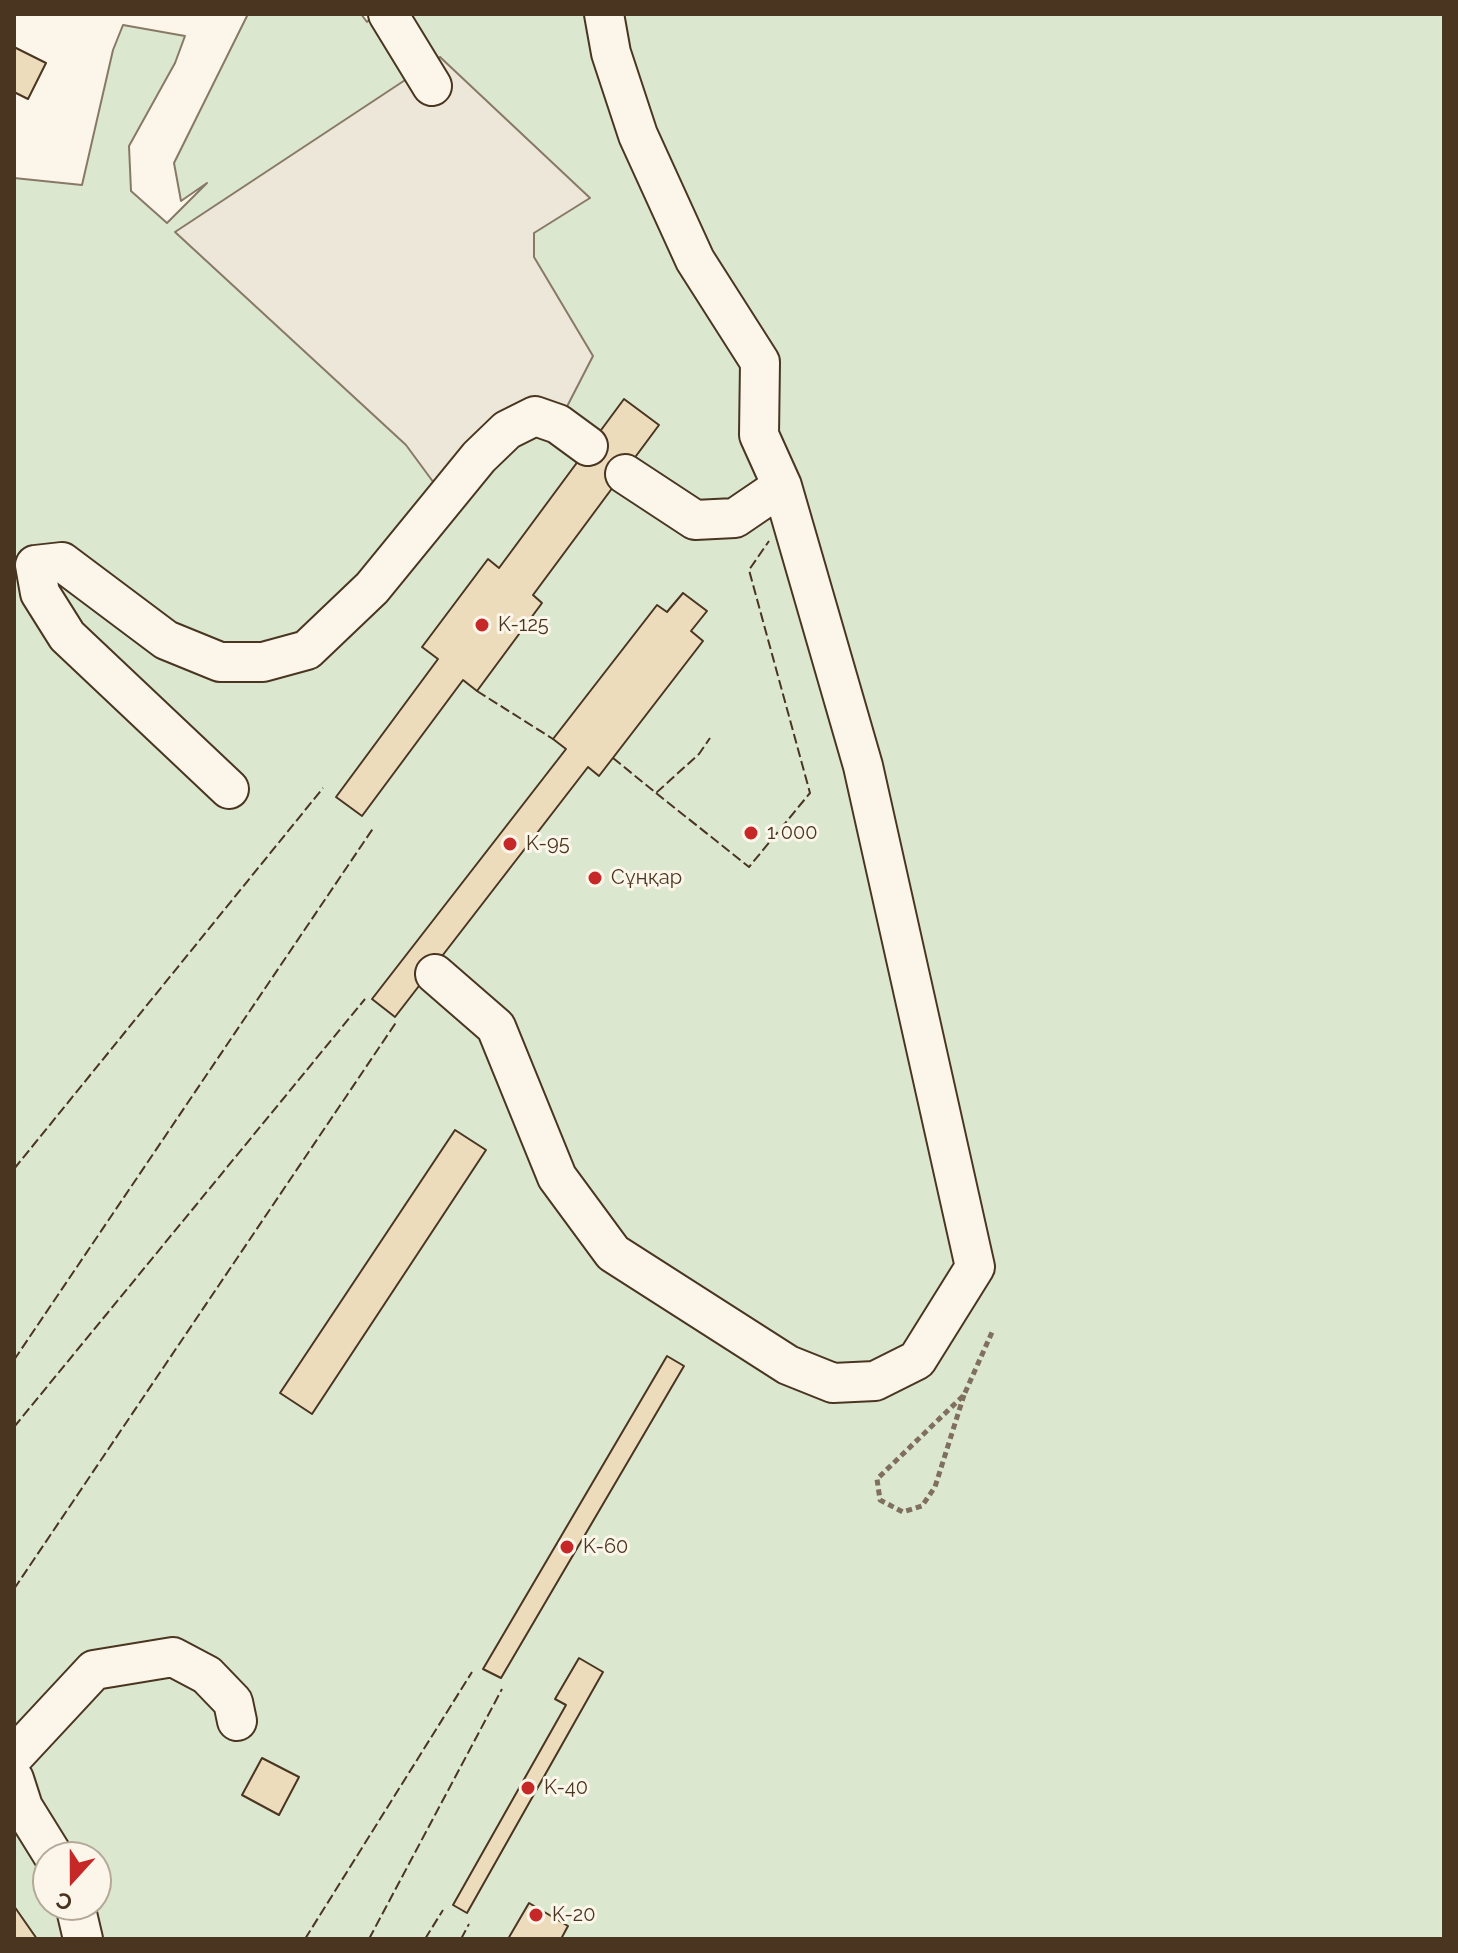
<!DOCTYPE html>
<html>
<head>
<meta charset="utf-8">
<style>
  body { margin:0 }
  #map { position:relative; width:1458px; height:1953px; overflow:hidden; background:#fbf6e9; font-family:Raleway,sans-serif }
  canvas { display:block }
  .frame { position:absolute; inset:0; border:16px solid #4a3520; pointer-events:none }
  .north { position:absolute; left:32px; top:1841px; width:80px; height:80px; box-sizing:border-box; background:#fbf6e9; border:2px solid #b4a999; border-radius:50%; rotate:201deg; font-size:22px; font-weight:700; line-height:32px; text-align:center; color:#4a3520 }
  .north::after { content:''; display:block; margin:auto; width:28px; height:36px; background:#c62828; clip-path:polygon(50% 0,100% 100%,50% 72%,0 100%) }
</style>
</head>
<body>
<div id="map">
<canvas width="1458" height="1953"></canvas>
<div class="frame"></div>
<div class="north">С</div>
</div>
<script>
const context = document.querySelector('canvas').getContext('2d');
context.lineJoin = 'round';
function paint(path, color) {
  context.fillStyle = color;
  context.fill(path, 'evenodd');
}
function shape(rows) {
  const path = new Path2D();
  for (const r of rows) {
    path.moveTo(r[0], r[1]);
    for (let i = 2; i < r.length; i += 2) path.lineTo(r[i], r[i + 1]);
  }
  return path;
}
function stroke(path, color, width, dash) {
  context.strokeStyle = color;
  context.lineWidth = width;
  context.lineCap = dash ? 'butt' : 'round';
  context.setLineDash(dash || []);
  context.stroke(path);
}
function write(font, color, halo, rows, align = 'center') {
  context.font = font + ' Raleway,sans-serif';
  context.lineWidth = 6;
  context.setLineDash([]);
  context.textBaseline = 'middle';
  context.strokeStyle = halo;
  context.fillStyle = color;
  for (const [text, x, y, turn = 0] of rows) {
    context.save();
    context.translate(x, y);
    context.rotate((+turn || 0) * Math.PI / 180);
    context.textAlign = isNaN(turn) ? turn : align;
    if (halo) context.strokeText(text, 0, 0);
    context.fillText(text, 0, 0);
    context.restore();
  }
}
const green = shape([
  [248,14,361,14,367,22,375,14,1444,14,1444,1939,14,1939,14,178,82,185,113,50,123,25,185,36,175,63,129,146,131,191,167,223,207,183,181,201,174,163,248,14],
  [48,1857,96,1857,96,1905,48,1905,48,1857]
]);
const parking = shape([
  [440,57,590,198,534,233,534,257,593,356,558,424,535,416,445,498,406,445,175,232,440,57]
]);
const building = shape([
  [14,47,46,63,28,99,14,92,14,47],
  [624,399,659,425,533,595,542,603,477,691,463,680,362,816,336,797,438,659,422,647,488,559,499,568,624,399],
  [683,593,707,611,691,631,703,641,599,776,588,767,395,1017,372,999,566,749,553,739,657,605,667,612,683,593],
  [455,1130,486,1150,312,1414,280,1393,455,1130],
  [667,1356,684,1366,501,1678,483,1669,667,1356],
  [579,1658,603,1672,467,1913,453,1905,566,1705,555,1699,579,1658],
  [262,1758,299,1777,279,1815,242,1795,262,1758],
  [529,1903,568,1926,561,1939,508,1939,529,1903],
  [14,1906,37,1939,14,1939,14,1906]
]);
const path = shape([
  [964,1395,935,1487,922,1506,903,1512,880,1500,877,1479,964,1395,993,1330]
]);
const minor = shape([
  [388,14,432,86],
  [625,474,695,520,735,518,782,486],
  [229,789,67,636,40,593,35,565,62,562,166,640,220,662,263,662,307,650,372,588,479,457,507,430,535,416,558,424,588,446],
  [435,974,496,1027,557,1177,613,1253,788,1365,833,1383,875,1381,917,1360,975,1267,863,766,782,486,759,435,760,362,695,260,638,135,611,53,604,14],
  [14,1756,94,1670,173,1657,207,1675,233,1702,237,1721],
  [14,1779,23,1807,54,1857],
  [75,1905,83,1939]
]);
const fence = shape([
  [477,691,553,739],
  [613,758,656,793,699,754,710,738],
  [656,793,749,867,810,793,749,570,769,541],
  [14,1169,323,788],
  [14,1360,374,827],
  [14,1427,365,999],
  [14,1589,397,1021],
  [305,1939,472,1672],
  [369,1939,502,1689],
  [425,1939,443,1910],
  [461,1939,469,1924]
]);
const markers = [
  [482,625,8,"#c62828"],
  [751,833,8,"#c62828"],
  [510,844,8,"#c62828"],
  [595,878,8,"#c62828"],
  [567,1547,8,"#c62828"],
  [528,1788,8,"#c62828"],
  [536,1915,8,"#c62828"]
];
const poiNames = [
  ["K-125",498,625],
  ["1 000",767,833],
  ["K-95",526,844],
  ["Сұңқар",611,878],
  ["K-60",583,1547],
  ["K-40",544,1788],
  ["K-20",552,1915]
];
paint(green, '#dce7d0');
stroke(green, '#887966', 2);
paint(parking, '#ede7d9');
stroke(parking, '#887966', 2);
paint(building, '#ecdcbc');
stroke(building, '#4a3520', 2);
stroke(minor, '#4a3520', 42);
stroke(path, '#7f6f5c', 5, [6, 4]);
stroke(minor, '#fbf6e9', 38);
stroke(fence, '#4a3520', 2, [10, 4]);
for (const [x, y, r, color] of markers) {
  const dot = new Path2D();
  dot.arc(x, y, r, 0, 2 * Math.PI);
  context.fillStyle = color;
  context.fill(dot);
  stroke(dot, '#fbf6e9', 3);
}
write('20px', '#4a3520', '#fbf6e9', poiNames, 'left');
</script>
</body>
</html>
